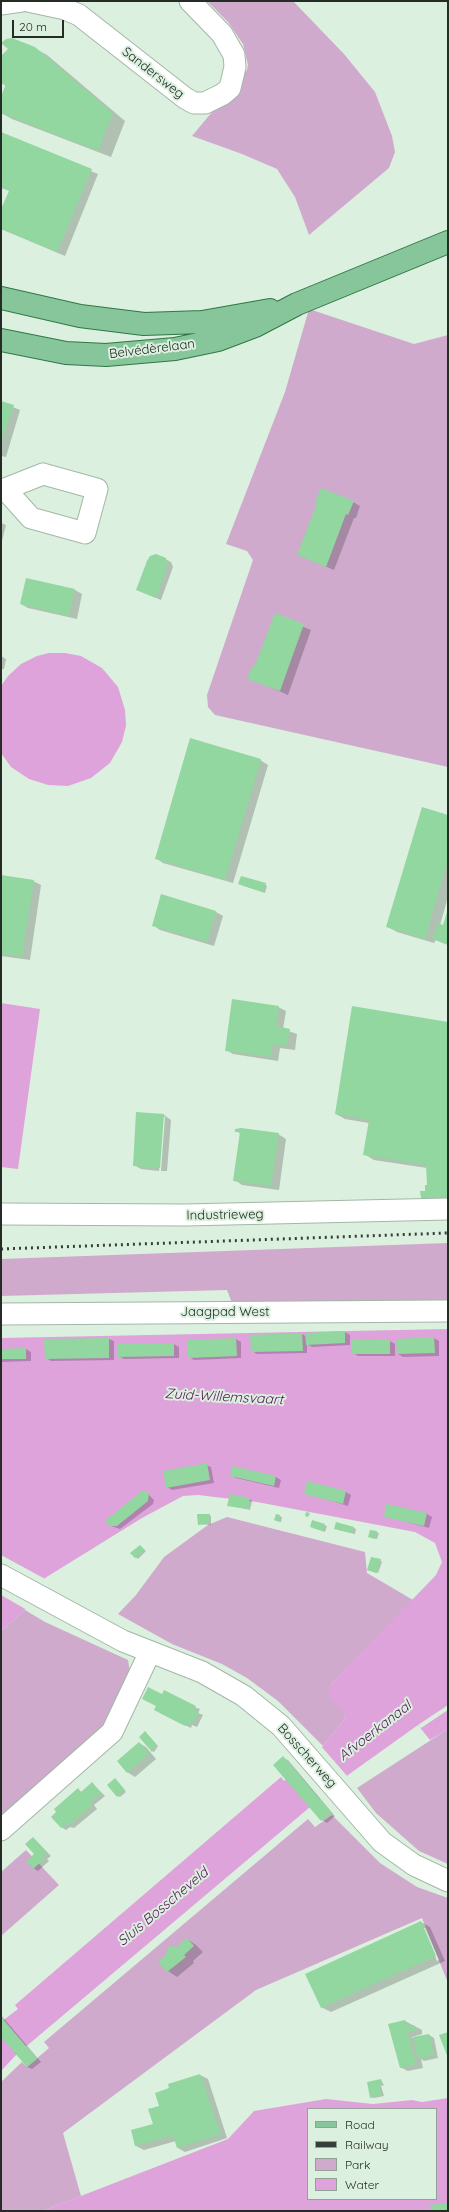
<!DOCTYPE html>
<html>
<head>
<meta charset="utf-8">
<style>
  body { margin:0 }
  #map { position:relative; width:449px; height:2212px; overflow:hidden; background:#dcf0df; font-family:Quicksand,sans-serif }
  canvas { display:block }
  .frame { position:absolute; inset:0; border:2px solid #242c25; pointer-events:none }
  .legend { position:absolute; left:307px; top:2108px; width:130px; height:92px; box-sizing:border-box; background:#dcf0df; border:1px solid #92a295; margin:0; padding:5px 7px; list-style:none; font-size:12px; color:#242c25 }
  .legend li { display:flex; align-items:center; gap:8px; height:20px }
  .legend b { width:20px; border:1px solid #92a295 }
  .scale { position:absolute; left:12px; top:20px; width:52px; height:18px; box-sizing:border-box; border:2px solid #242c25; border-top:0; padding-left:5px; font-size:12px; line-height:14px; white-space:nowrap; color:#242c25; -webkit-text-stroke:3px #dcf0df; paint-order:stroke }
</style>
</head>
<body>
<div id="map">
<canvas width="449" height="2212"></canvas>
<div class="frame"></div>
<ul class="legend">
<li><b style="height:5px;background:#87c59a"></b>Road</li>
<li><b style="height:5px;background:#374038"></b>Railway</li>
<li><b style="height:11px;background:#cfaacd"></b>Park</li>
<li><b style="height:11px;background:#dea3db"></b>Water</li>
</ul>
<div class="scale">20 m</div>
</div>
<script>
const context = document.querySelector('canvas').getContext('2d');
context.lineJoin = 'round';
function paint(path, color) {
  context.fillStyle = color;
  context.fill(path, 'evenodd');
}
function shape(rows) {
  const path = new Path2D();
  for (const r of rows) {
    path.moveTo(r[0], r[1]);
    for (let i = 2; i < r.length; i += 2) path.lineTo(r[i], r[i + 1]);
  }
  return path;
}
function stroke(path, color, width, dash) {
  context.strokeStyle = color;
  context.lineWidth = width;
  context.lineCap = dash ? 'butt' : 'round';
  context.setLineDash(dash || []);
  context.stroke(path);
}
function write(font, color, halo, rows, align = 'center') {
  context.font = font + ' Quicksand,sans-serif';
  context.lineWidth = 4;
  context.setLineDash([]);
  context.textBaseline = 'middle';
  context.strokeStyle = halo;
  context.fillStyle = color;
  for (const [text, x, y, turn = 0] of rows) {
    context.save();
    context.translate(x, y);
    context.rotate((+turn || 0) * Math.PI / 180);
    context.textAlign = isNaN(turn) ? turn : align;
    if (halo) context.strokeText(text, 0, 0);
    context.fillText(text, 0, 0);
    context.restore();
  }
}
const green = shape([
  [207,1,293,1,344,54,375,92,392,136,395,152,389,168,309,235,295,197,277,169,242,154,192,136,247,70,248,65,243,44,228,22],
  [309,309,414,344,448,335,448,767,215,715,208,707,207,695,253,560,247,551,226,544,285,392],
  [448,1243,448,1302,234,1308,227,1290,1,1296,1,1259],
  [227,1517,365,1552,367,1573,413,1600,331,1684,340,1708,346,1717,323,1746,278,1701,247,1678,222,1664,172,1644,118,1614,136,1595,164,1557,208,1525],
  [25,1610,45,1622,128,1660,130,1672,124,1694,99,1732,1,1820,1,1631],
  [448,1729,448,1864,419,1851,376,1813,357,1788],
  [332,1815,380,1863,417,1887,448,1898,448,1983,422,1918,256,1990,63,2133,81,2196,42,2211,1,2211,1,2082,22,2062,27,2067,49,2048,44,2042,308,1819,315,1827],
  [26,1850,59,1885,1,1936,1,1872]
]);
const water = shape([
  [49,653,65,653,81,656,102,668,118,687,125,710,126,726,122,742,110,763,91,778,68,786,48,785,29,779,11,767,1,753,1,686,8,676,21,664,37,656],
  [1,1003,40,1009,18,1169,1,1167],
  [448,1329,448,1729,430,1740,418,1725,348,1775,16,2055,1,2071,1,2022,18,2009,15,2005,281,1777,284,1781,323,1746,346,1717,330,1697,328,1691,331,1684,436,1575,442,1562,435,1543,415,1532,257,1502,198,1495,183,1496,142,1518,45,1578,25,1610,1,1631,1,1338],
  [448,2098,448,2211,42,2211,228,2139,254,2111,326,2099,373,2104,412,2100,422,2102],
  [308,2109,436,2109,436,2199,308,2199]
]);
const pier = shape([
  [1,1555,47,1580,27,1610,1,1595],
  [448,1705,448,1710,421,1728,418,1725],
  [321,1746,348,1777,321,1800,294,1769]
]);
const shadow = shape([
  [9,48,34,48,47,55,125,121,111,157,12,119,1,113,1,98,6,86,1,83,1,58],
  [1,133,98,174,65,256,1,229,1,212,10,191,1,188],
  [1,402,20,410,6,457,1,456],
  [353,502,360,506,356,518,354,518,334,570,298,555],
  [1,523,6,525,1,545],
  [165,559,171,562,173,567,161,600,142,592],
  [27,579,75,590,82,594,77,619,28,608,21,604],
  [275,615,311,630,288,695,249,678,255,667],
  [1,656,6,659,4,669,1,669,1,671],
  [260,760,268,765,233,883,163,863,156,858],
  [448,816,448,897,440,925,444,926,448,911,448,945,436,940,434,943,397,932,388,927],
  [1,876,33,881,41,885,30,960,1,956],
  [265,884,267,886,265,893,241,885],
  [216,912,223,916,214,946,160,930,153,925],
  [278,1007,286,1011,283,1029,297,1034,295,1050,280,1048,278,1061,233,1054,226,1050],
  [448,1023,448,1202,431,1203,422,1197,428,1186,427,1168,374,1160,364,1154,369,1123,345,1119,336,1114],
  [137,1113,164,1115,171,1120,167,1171,161,1171,165,1117,163,1117,159,1171,141,1169,134,1165],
  [236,1131,278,1134,286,1139,279,1190,242,1185,235,1180,241,1134],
  [345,1332,350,1335,350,1345,312,1347,307,1344,307,1353,257,1354,252,1351,302,1334,307,1337],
  [434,1338,439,1341,439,1356,403,1357,398,1354],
  [109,1339,114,1341,114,1360,51,1361,46,1358],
  [236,1339,241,1342,241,1358,194,1360,189,1357],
  [353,1340,390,1341,395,1344,395,1356,358,1356,353,1353],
  [174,1344,179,1347,179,1358,124,1359,119,1356],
  [26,1349,31,1352,31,1361,1,1362,1,1350],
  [206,1465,211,1467,214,1483,172,1490,167,1487],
  [233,1467,276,1477,281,1480,279,1488,236,1478,231,1475],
  [146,1492,154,1500,153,1504,120,1529,108,1525],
  [346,1492,351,1495,348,1506,305,1493],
  [250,1499,252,1501,250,1510,231,1506],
  [427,1514,432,1517,429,1528,385,1516],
  [209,1515,211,1516,211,1525,199,1524],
  [276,1515,282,1517,281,1522,278,1521],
  [324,1525,327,1526,325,1532,313,1528],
  [354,1528,356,1529,355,1534,338,1530],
  [376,1532,379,1533,377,1539,372,1538],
  [140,1546,146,1551,138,1559,135,1557],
  [380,1560,382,1562,378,1573,371,1571],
  [162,1696,200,1709,198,1713,203,1715,197,1727,192,1725,191,1728,160,1713,157,1706],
  [147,1734,158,1746,154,1752,152,1751],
  [139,1743,146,1747,156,1759,135,1777,127,1772],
  [283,1758,288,1760,335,1816,327,1823,322,1820],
  [115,1780,126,1792,120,1797,118,1796],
  [92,1783,105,1796,94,1805,97,1809,74,1828,70,1827,66,1830,61,1827,58,1812,78,1790,82,1792],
  [33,1838,51,1856,47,1859,49,1861,38,1871,33,1868,36,1854],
  [421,1922,430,1927,445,1961,331,2012,321,2007],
  [423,1928,425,1928,439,1960,437,1961],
  [187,1939,196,1945,203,1952,193,1961,194,1963,177,1977,168,1971,159,1962],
  [1,2015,41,2062,32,2069,27,2067,1,2036],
  [405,2021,422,2030,422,2034,412,2037,412,2038,429,2035,434,2038,438,2058,424,2061,421,2059,423,2068,408,2071,400,2067],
  [200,2075,208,2079,227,2138,185,2152,178,2148,176,2141,144,2150,136,2146,154,2125,160,2106,171,2089,169,2085],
  [381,2080,384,2085,381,2086,384,2096,374,2098,371,2097]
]);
const building = shape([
  [12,38,35,47,113,113,98,151,1,113,1,96,6,84,1,82,1,56,8,49,1,43,6,39],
  [1,132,92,169,57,252,1,229,1,209,9,191,1,187],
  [1,401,14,405,1,443],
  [321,488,354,501,348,515,346,514,326,567,297,555,317,503,315,502],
  [156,554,166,558,168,564,156,598,136,590,147,561,150,556],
  [26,578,75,589,69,616,20,604],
  [275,613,304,624,280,691,247,679,253,665,255,665],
  [190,738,261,759,225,880,155,859],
  [422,807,448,815,448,860,425,939,386,927],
  [1,875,34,880,22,957,1,954],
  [241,876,266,883,263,892,238,884],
  [161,894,216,911,207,942,152,926],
  [448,909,448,945,433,939,438,923,443,925],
  [232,999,279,1006,276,1026,290,1029,287,1046,273,1044,271,1057,225,1051],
  [352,1006,448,1022,448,1197,421,1198,420,1191,425,1191,425,1185,427,1185,426,1165,363,1155,369,1120,335,1114],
  [136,1112,164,1114,160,1168,133,1166],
  [241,1128,279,1133,271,1186,233,1181,240,1132,235,1132,235,1129],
  [345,1331,345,1343,306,1345,305,1333],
  [302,1333,303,1351,251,1352,250,1335],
  [434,1337,435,1353,397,1354,396,1339],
  [109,1338,109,1358,45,1359,44,1339],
  [236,1338,237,1356,188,1358,188,1340],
  [352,1339,390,1340,390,1354,352,1354],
  [174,1343,174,1356,118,1357,118,1344],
  [26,1348,26,1359,1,1359,1,1349],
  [207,1463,210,1480,166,1488,163,1471],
  [232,1466,276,1476,274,1486,230,1476],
  [307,1481,346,1491,343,1504,304,1494],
  [142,1491,146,1491,149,1493,148,1501,117,1526,108,1526,106,1520],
  [230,1494,250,1498,248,1509,227,1506],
  [386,1504,427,1513,424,1526,384,1517],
  [306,1512,310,1513,308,1517,305,1516],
  [197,1514,210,1514,208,1524,198,1525],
  [276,1514,280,1515,279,1522,274,1520],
  [312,1520,325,1524,323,1531,310,1527],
  [336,1522,354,1527,352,1533,334,1529],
  [370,1530,377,1531,375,1539,368,1537],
  [140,1545,145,1550,135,1558,130,1553],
  [371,1557,381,1559,376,1573,367,1570],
  [148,1687,162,1694,164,1690,196,1706,194,1709,199,1712,191,1726,187,1723,185,1726,154,1710,156,1706,142,1699],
  [145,1731,156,1744,152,1752,139,1737],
  [139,1742,149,1754,127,1773,117,1761],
  [283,1756,331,1812,321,1821,273,1765],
  [115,1778,125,1790,117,1797,107,1785],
  [92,1782,101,1793,90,1802,93,1805,68,1826,66,1824,61,1828,51,1817,56,1812,54,1809,78,1788,81,1792],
  [33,1837,47,1852,43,1856,45,1858,33,1869,26,1861,34,1854,25,1844],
  [421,1921,436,1956,321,2008,305,1974],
  [187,1938,194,1946,184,1955,186,1957,167,1972,158,1962,166,1955,167,1949,170,1946,176,1947],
  [1,2017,37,2059,27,2067,1,2037],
  [405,2020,407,2027,414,2025,416,2030,408,2032,416,2064,400,2068,388,2024],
  [448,2032,448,2058,439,2035],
  [429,2034,434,2055,418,2059,413,2037],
  [200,2074,221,2134,177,2148,173,2136,135,2146,131,2130,153,2124,148,2109,159,2106,155,2093,169,2088,168,2084],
  [381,2079,382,2084,379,2085,382,2095,370,2098,367,2082],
  [448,2203,448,2211,431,2211,430,2205]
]);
const minor = shape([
  [28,1,65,9,79,15,185,98,194,103,205,103,223,94,230,88,235,67,234,55,222,34,190,1],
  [1,4,22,1],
  [43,474,97,489,85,533,31,518,5,489,43,474],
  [1,1214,185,1215,448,1209],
  [1,1314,448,1311],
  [1,1575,123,1641,202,1672,244,1696,281,1726,382,1842,414,1865,448,1881],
  [1,1830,112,1732,150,1652]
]);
const major = shape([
  [1,298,80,316,144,324,202,322,270,310],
  [1,340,66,353,106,355,175,349,218,340,255,326,297,304,448,242]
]);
const rail = shape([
  [1,1249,448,1233]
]);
const streetNames = [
  ["Sandersweg",153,73,38],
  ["Belvédèrelaan",152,349,-7],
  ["Industrieweg",225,1215,-1],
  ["Jaagpad West",225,1312],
  ["Bosscherweg",307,1756,48]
];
const waterNames = [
  ["Zuid-Willemsvaart",224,1397,3],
  ["Afvoerkanaal",375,1731,-38],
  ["Sluis Bosscheveld",163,1907,-40]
];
paint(green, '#cfaacd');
paint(water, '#dea3db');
paint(pier, '#dcf0df');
paint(shadow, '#0003');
paint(building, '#92d6a0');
stroke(minor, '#a3b7a7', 23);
stroke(major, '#307745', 24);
stroke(minor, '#fff', 21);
stroke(major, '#87c59a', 22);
stroke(rail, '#374038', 3, [2, 4]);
write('13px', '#242c25', '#dcf0df', streetNames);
write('italic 14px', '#581258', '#dcf0df', waterNames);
</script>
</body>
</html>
